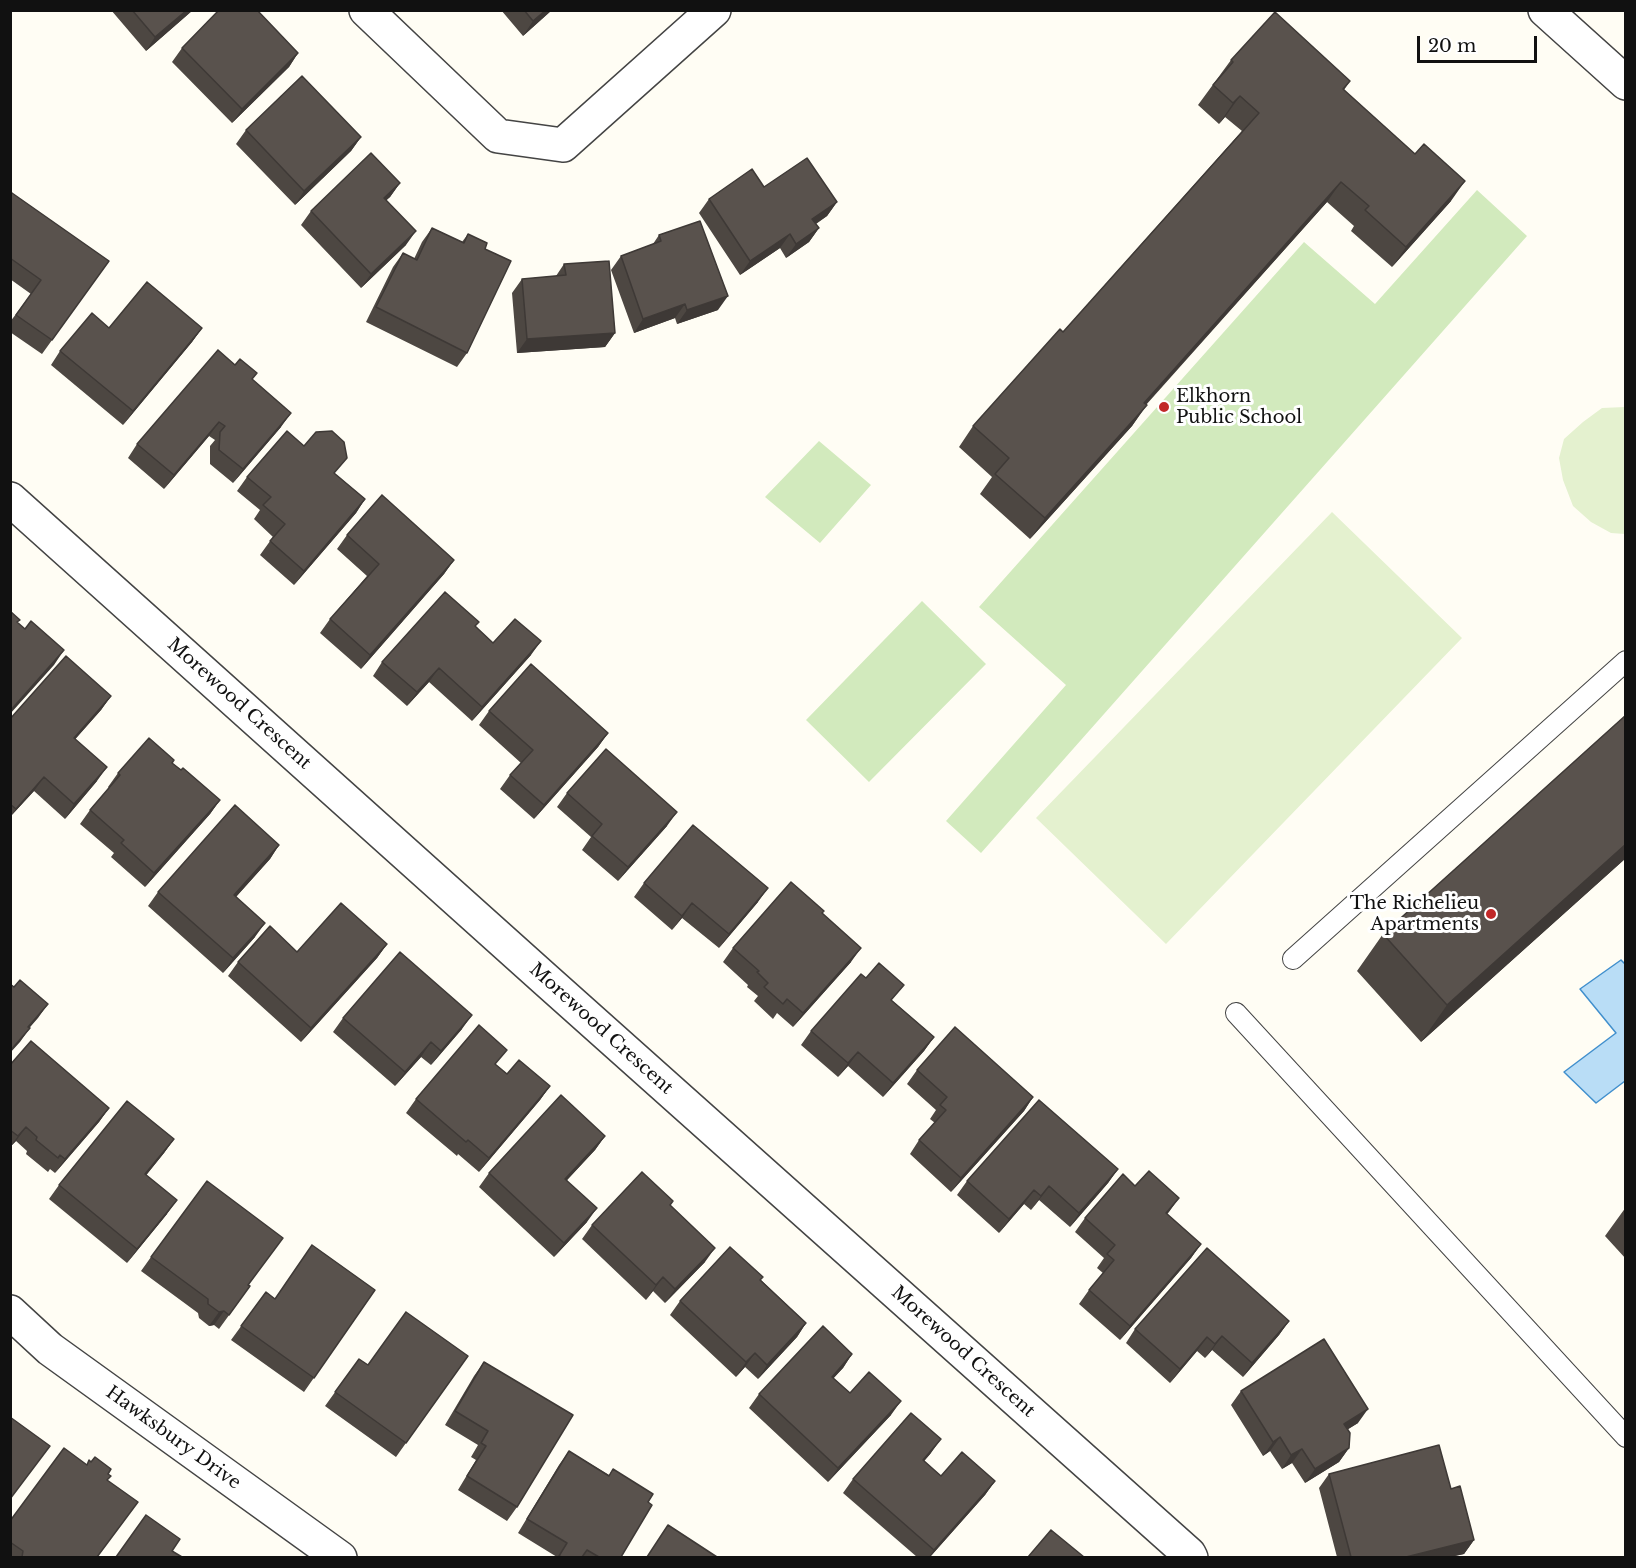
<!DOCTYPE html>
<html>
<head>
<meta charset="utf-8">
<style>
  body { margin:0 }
  #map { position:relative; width:1636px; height:1568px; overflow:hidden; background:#fffdf4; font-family:"Libre Baskerville",serif }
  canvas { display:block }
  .frame { position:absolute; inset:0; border:12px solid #111; pointer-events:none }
  .scale { position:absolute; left:1417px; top:36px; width:120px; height:27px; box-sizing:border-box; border:3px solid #111; border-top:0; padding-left:8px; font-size:18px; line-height:21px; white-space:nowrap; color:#111; -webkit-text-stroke:4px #fff; paint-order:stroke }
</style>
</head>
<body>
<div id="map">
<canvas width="1636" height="1568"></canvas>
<div class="frame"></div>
<div class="scale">20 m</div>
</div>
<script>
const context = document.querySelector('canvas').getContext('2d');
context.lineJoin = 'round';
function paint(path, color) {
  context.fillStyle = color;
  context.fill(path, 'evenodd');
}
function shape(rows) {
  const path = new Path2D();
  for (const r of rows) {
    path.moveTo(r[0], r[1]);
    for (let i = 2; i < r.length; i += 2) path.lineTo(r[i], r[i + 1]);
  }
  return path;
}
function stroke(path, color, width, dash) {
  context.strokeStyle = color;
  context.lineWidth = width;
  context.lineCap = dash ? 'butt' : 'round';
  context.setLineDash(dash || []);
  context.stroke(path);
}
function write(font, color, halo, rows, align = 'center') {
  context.font = font + ' "Libre Baskerville",serif';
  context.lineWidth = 6;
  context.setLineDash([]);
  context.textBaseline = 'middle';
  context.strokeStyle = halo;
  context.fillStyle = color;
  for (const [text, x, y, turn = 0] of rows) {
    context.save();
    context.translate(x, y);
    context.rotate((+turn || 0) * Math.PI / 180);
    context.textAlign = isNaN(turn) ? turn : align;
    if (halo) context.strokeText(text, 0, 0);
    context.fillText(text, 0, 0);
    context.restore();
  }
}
const green = shape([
  [1477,190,1527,236,981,853,946,821,1066,685,979,607,1304,242,1375,304],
  [819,441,871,485,820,543,765,497],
  [922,601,986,664,869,782,806,720]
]);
const pitch = shape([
  [1625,407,1626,407,1625,534,1611,533,1591,522,1573,506,1563,480,1559,458,1564,439,1583,422,1602,408],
  [1332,512,1462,638,1166,944,1036,818]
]);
const water = shape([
  [1621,960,1626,965,1625,1081,1596,1103,1564,1072,1616,1033,1580,989,1621,960]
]);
const service = shape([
  [1293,959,1626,661],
  [1236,1013,1626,1437]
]);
const minor = shape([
  [366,10,498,136,563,145,714,10],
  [1545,10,1626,83],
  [10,499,546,980,1189,1554,1191,1558],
  [10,1312,50,1349,340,1558]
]);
const wall = shape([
  [111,10,193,10,146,51],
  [501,10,552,10,523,36],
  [182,48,298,53,289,67,232,123,172,62],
  [1231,60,1350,81,1344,90,1451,201,1392,267,1351,231,1354,226,1327,202,1146,405,1132,426,1030,539,980,494,992,477,959,447,973,426,1063,332,1242,131,1225,117,1219,124,1198,105],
  [246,130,361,137,351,151,295,205,236,144],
  [400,183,390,197,386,200,406,245,361,288,301,225,311,211],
  [764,187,837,202,827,216,816,224,819,228,809,242,786,258,780,248,740,275,699,213,709,199],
  [10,195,109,261,42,354,10,332,10,322,31,294,10,279],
  [432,228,462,242,468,234,485,249,467,353,457,367,366,322,393,267,403,253,414,259,422,242],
  [659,235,718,310,677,324,675,318,634,333,611,270,621,256,653,244],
  [564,264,615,333,605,347,517,353,512,293,522,279,556,276],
  [109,328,202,328,192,342,123,425,51,365,60,351],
  [252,380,281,427,233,483,210,464,210,446,215,440,209,436,164,489,128,458,137,444],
  [335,474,365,499,356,513,294,585,260,555,273,537,254,519,260,510,237,491,247,477],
  [347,535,454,560,444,574,361,669,320,633,330,619,367,576,337,549],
  [475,626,493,643,531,655,472,721,429,682,407,706,373,676,382,662],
  [111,696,101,710,75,739,97,781,65,819,34,791,10,817,10,719],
  [489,711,608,733,598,747,534,819,500,789,510,775,521,763,479,725],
  [1626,715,1626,858,1421,1042,1357,971,1383,934],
  [172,763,220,800,210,814,145,887,111,857,114,853,80,824,90,810,109,788,108,787,118,773],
  [567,793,667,826,618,881,582,850,591,837,557,807],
  [279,845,270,859,236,897,255,937,223,973,148,906,158,892],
  [644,883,758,902,719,948,682,918,672,930,634,897],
  [822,913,851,962,793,1027,777,1013,773,1019,754,1001,758,996,747,987,748,985,723,962,733,948],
  [387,944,377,958,301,1042,228,976,238,962,297,952],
  [866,978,934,1037,924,1051,883,1097,848,1066,838,1077,801,1045,811,1031],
  [343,1018,462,1029,431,1065,421,1057,395,1086,333,1032],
  [10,1065,109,1108,99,1122,55,1173,50,1169,48,1172,26,1154,27,1151,16,1141,10,1147],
  [496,1065,507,1074,550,1086,540,1100,479,1172,458,1154,457,1156,406,1113,416,1099],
  [917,1070,1033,1097,1024,1111,951,1192,910,1154,919,1140,935,1123,930,1119,936,1110,907,1084],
  [605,1136,595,1150,567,1180,587,1222,554,1257,479,1187,489,1173],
  [174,1139,164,1153,146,1175,167,1214,127,1263,49,1199,59,1185],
  [1118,1169,1108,1183,1070,1227,1039,1200,1031,1210,1024,1204,999,1233,957,1195,967,1181],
  [670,1205,705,1262,665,1303,653,1291,646,1300,582,1239,592,1225],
  [1626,1207,1626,1259,1605,1236],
  [1167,1214,1201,1244,1191,1258,1120,1340,1079,1304,1089,1290,1103,1273,1097,1268,1104,1258,1075,1232,1085,1218],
  [151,1257,249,1285,240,1300,219,1329,214,1325,209,1326,199,1318,198,1313,141,1271],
  [761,1280,806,1323,797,1337,758,1379,745,1367,736,1377,670,1315,680,1301],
  [375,1290,304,1392,231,1340,266,1292,275,1299],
  [1289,1321,1279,1335,1243,1377,1212,1350,1205,1358,1197,1351,1170,1383,1126,1343,1135,1329],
  [852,1354,843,1368,833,1378,850,1393,891,1415,828,1482,749,1408,759,1394],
  [468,1356,396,1457,325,1406,359,1359,368,1365],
  [484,1362,517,1507,507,1521,458,1490,476,1460,471,1457,478,1445,445,1425,474,1376],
  [1241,1391,1358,1423,1348,1429,1349,1448,1339,1462,1305,1483,1292,1463,1282,1469,1270,1451,1263,1456,1231,1405],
  [569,1451,609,1475,613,1469,648,1502,621,1557,557,1557,518,1533,559,1465],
  [931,1453,924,1461,941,1476,995,1481,985,1495,930,1557,917,1557,843,1493,853,1479],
  [87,1465,108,1474,98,1557,10,1557,10,1521],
  [1329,1474,1451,1489,1474,1540,1464,1554,1450,1557,1337,1557,1319,1488]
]);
const shadedWall = shape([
  [187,10,193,10,146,51,155,37],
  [546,10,552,10,523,36,533,21],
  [298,53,289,67,232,123,242,109],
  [1240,96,1225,117,1219,124,1233,103],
  [361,137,351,151,295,205,304,191],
  [1465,181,1451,201,1392,267,1406,247],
  [1341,182,1327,202,1129,423,1144,403],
  [400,183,390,197,374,212,384,198],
  [837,202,827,216,802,233,812,219],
  [819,228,809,242,786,258,796,244],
  [416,231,406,245,361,288,371,274],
  [790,234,780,248,740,275,750,261],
  [728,296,718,310,677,324,687,310],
  [685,304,675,318,634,333,643,319],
  [202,328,192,342,123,425,133,411],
  [615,333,605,347,517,353,527,339],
  [1147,405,1132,426,1030,539,1045,518],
  [291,413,281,427,233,483,243,469],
  [219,422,209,436,164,489,174,475],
  [365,499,356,513,294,585,304,571],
  [454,560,444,574,361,669,370,655],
  [541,641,531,655,472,721,482,707],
  [64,650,54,665,10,714,10,711],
  [439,668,429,682,407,706,417,692],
  [111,696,101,710,64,752,74,738],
  [608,733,598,747,534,819,544,805],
  [107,767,97,781,65,819,74,804],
  [44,777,34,791,10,817,16,809],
  [220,800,210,814,145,887,154,873],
  [677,812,667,826,618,881,628,867],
  [1626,844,1626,858,1421,1042,1447,1005],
  [279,845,270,859,225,909,234,895],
  [768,888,758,902,719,948,729,934],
  [692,903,682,918,672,930,682,916],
  [265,923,255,937,223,973,233,958],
  [387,944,377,958,301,1042,311,1028],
  [861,948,851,962,793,1027,803,1013],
  [48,1004,38,1018,18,1041,28,1027],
  [472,1015,462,1029,431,1065,441,1051],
  [30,1028,20,1042,10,1053,10,1051],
  [934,1037,924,1051,883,1097,893,1083],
  [431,1042,421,1057,395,1086,405,1072],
  [858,1052,848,1066,838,1077,848,1063],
  [550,1086,540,1100,479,1172,489,1158],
  [1033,1097,1024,1111,951,1192,961,1178],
  [109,1108,99,1122,55,1173,65,1159],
  [26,1127,16,1141,10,1147,18,1136],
  [605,1136,595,1150,555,1193,565,1179],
  [174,1139,164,1153,136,1188,145,1174],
  [1118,1169,1108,1183,1070,1227,1079,1213],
  [1049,1186,1039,1200,1031,1210,1041,1196],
  [1034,1190,1024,1204,999,1233,1009,1219],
  [1179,1198,1169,1212,1156,1227,1166,1213],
  [177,1200,167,1214,127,1263,137,1249],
  [597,1208,587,1222,554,1257,564,1243],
  [1201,1244,1191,1258,1120,1340,1130,1326],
  [715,1248,705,1262,665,1303,675,1289],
  [663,1277,653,1291,646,1300,656,1285],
  [224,1311,214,1325,209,1326,219,1312],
  [1289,1321,1279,1335,1243,1377,1252,1363],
  [806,1323,797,1337,758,1379,767,1365],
  [1222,1336,1212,1350,1205,1358,1215,1344],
  [1207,1337,1197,1351,1170,1383,1180,1369],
  [755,1353,745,1367,736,1377,746,1362],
  [852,1354,843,1368,822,1391,832,1377],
  [901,1401,891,1415,828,1482,838,1468],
  [1368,1409,1358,1423,1334,1438,1344,1424],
  [1280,1437,1270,1451,1263,1456,1273,1442],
  [941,1439,931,1453,913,1474,923,1460],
  [1349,1448,1339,1462,1305,1483,1315,1469],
  [1302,1449,1292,1463,1282,1469,1291,1455],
  [995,1481,985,1495,930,1557,929,1557,934,1550],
  [1474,1540,1464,1554,1450,1557,1406,1557]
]);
const building = shape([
  [132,10,187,10,155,37,132,10],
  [219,10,257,10,298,53,242,109,182,48,219,10],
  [524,10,546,10,533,21,524,10],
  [1275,12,1350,81,1343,89,1415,154,1424,144,1465,181,1406,247,1365,210,1369,206,1341,182,1144,403,1147,405,1045,518,995,474,1009,458,973,426,1060,329,1063,332,1259,113,1240,96,1233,103,1213,85,1233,62,1231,60,1275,12],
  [302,76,361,137,304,191,246,130,302,76],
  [371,153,400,183,384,198,416,231,371,274,311,211,371,153],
  [807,158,837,202,812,219,819,228,796,244,790,234,750,261,709,199,752,169,764,187,807,158],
  [12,193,109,261,52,340,16,315,41,280,10,258,10,195,12,193],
  [700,221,728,296,687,310,685,304,643,319,621,256,661,241,659,235,700,221],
  [432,228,464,243,468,234,487,243,485,249,511,261,467,353,376,307,403,253,417,260,432,228],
  [609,261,615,333,527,339,522,279,566,275,564,264,609,261],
  [147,282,202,328,133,411,60,351,92,313,109,328,147,282],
  [218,350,235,365,240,359,257,373,252,379,291,413,243,469,219,450,220,432,225,426,219,422,174,475,137,444,218,350],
  [287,431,304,446,316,432,332,431,344,442,347,458,334,473,365,499,304,571,270,541,285,524,263,505,271,497,247,477,287,431],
  [382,495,454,560,370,655,330,619,379,564,347,535,382,495],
  [445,592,479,622,475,626,493,643,515,619,541,641,482,707,439,668,417,692,382,662,445,592],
  [10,611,20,620,17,622,25,629,31,621,64,650,10,711,10,611],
  [66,656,111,696,74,738,107,767,74,804,44,777,16,809,10,804,10,719,66,656],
  [531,664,608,733,544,805,510,775,533,750,489,711,531,664],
  [1626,715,1626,844,1447,1005,1383,934,1626,715],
  [149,738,174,760,172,763,181,770,183,768,220,800,154,873,121,843,124,840,90,810,120,775,118,773,149,738],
  [606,749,677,812,628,867,592,836,602,824,567,793,606,749],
  [235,805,279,845,234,895,265,923,233,958,158,892,235,805],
  [693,825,768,888,729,934,692,903,682,916,644,883,693,825],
  [791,882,824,911,822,913,861,948,803,1013,787,999,783,1004,764,987,768,983,757,972,759,971,733,948,791,882],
  [341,903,387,944,311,1028,238,962,270,926,297,952,341,903],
  [400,952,472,1015,441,1051,431,1042,405,1072,343,1018,400,952],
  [879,963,904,985,891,1000,934,1037,893,1083,858,1052,848,1063,811,1031,861,974,866,978,879,963],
  [20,980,48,1004,28,1027,30,1028,10,1051,10,984,14,987,20,980],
  [479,1025,507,1050,495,1064,507,1074,519,1060,550,1086,489,1158,468,1140,466,1142,416,1099,479,1025],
  [955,1027,1033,1097,961,1178,919,1140,946,1110,940,1105,947,1097,917,1070,955,1027],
  [31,1041,109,1108,65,1159,60,1155,58,1158,36,1140,37,1137,26,1127,18,1136,10,1130,10,1065,31,1041],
  [561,1095,605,1136,565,1179,597,1208,564,1243,489,1173,561,1095],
  [1039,1100,1118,1169,1079,1213,1049,1186,1041,1196,1034,1190,1009,1219,967,1181,1039,1100],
  [127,1101,174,1139,145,1174,177,1200,137,1249,59,1185,127,1101],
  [1149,1171,1179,1198,1166,1213,1201,1244,1130,1326,1089,1290,1114,1260,1107,1254,1115,1245,1085,1218,1123,1174,1135,1186,1149,1171],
  [642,1172,673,1201,670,1205,715,1248,675,1289,663,1277,656,1285,592,1225,642,1172],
  [207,1181,283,1238,248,1285,250,1286,229,1315,224,1311,219,1312,208,1304,208,1299,151,1257,207,1181],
  [312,1245,375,1290,314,1378,241,1326,266,1292,275,1299,312,1245],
  [730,1247,763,1277,760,1280,806,1323,767,1365,755,1353,746,1362,680,1301,730,1247],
  [1207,1248,1289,1321,1252,1363,1222,1336,1215,1344,1207,1337,1180,1369,1135,1329,1207,1248],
  [406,1312,468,1356,406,1443,335,1392,359,1359,368,1365,406,1312],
  [823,1326,852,1354,832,1377,850,1393,869,1372,901,1401,838,1468,759,1394,823,1326],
  [1324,1339,1368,1409,1344,1424,1350,1433,1349,1448,1315,1469,1302,1449,1291,1455,1280,1437,1273,1442,1241,1391,1324,1339],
  [484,1362,573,1415,517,1507,467,1476,486,1446,481,1443,488,1431,455,1411,484,1362],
  [911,1413,941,1439,923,1460,941,1476,962,1452,995,1481,934,1550,853,1479,911,1413],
  [10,1417,50,1446,10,1499,10,1417],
  [1439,1445,1451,1489,1460,1486,1474,1540,1406,1557,1351,1557,1329,1474,1439,1445],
  [64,1448,87,1465,89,1460,91,1462,95,1457,111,1469,108,1474,111,1476,107,1480,138,1502,97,1557,22,1557,23,1551,10,1542,10,1521,64,1448],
  [569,1451,609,1476,613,1469,653,1494,648,1502,652,1505,621,1557,599,1557,587,1550,582,1557,562,1557,559,1556,567,1543,527,1519,569,1451],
  [146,1515,180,1539,172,1551,182,1557,116,1557,146,1515],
  [668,1525,717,1557,647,1557,668,1525],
  [1051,1530,1084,1557,1028,1557,1051,1530]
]);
const markers = [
  [1164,407,6,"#c12828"],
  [1491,914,6,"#c12828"]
];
const poiNames = [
  ["Elkhorn",1176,397],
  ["Public School",1176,418],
  ["The Richelieu",1479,904,"right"],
  ["Apartments",1479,925,"right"]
];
const streetNames = [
  ["Morewood Crescent",239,704,42],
  ["Morewood Crescent",601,1029,42],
  ["Morewood Crescent",963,1352,42],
  ["Hawksbury Drive",173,1438,36]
];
paint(green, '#d2eabd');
paint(pitch, '#e4f1cf');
paint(water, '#b9ddf6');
stroke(water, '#408fcd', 1.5);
stroke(service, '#444', 22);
stroke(minor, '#444', 36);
stroke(service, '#fff', 20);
stroke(minor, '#fff', 33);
paint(wall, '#4d4742');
paint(shadedWall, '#3e3936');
paint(building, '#59524d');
stroke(building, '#3e3936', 1.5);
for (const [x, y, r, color] of markers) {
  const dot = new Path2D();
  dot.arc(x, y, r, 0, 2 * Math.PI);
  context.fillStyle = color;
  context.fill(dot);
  stroke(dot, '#fff', 2);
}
write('18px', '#111', '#fff', poiNames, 'left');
write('18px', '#111', '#fff', streetNames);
</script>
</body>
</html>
